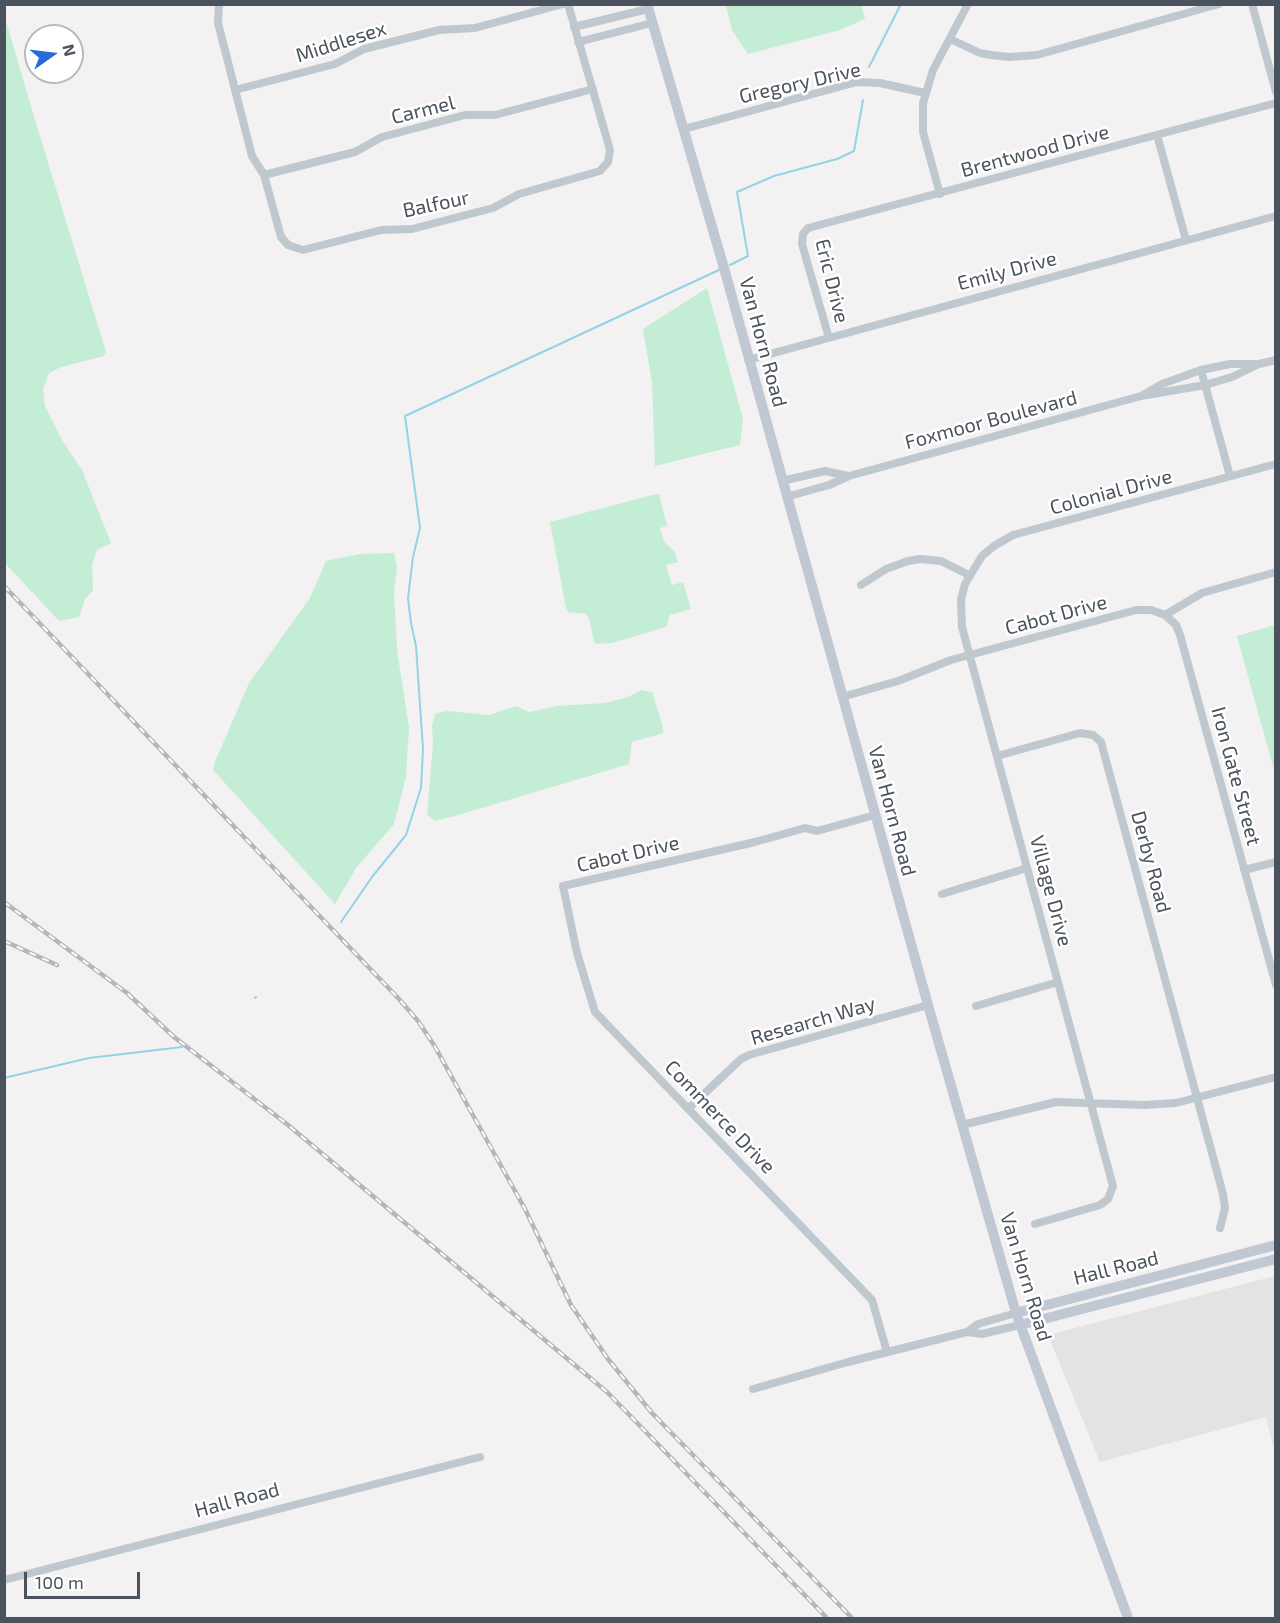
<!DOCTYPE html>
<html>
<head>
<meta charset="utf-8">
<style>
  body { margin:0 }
  #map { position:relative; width:1280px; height:1623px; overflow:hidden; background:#f3f1f1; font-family:"Exo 2",sans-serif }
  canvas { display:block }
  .frame { position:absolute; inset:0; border:6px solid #4a535d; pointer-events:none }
  .north { position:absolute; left:24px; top:24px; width:60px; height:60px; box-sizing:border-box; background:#fff; border:2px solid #b7babe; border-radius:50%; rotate:76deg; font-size:16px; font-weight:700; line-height:24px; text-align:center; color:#4a535d }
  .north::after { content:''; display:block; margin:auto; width:21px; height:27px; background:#256bda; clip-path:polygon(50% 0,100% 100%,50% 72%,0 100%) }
  .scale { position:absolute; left:24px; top:1572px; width:116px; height:27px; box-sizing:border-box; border:3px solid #4a535d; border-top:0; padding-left:8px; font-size:18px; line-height:21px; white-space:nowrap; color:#4a535d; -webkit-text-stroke:4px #fff; paint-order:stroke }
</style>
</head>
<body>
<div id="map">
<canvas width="1280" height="1623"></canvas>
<div class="frame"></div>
<div class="north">N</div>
<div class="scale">100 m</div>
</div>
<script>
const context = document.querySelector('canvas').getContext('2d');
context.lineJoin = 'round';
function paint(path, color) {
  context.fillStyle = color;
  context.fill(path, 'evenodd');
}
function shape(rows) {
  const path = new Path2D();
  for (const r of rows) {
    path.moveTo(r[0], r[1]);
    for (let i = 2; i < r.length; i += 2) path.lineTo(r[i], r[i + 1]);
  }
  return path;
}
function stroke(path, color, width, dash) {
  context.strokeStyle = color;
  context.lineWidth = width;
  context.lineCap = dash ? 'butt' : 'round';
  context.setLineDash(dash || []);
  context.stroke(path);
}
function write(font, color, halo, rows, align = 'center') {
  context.font = font + ' "Exo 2",sans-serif';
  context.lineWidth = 5;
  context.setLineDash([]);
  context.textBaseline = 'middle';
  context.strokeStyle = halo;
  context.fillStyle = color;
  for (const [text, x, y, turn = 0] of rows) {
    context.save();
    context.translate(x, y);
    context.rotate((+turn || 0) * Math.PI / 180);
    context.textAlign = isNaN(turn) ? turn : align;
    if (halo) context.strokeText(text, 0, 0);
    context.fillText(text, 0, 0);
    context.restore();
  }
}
const education = shape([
  [1275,1276,1275,1454,1266,1417,1100,1462,1048,1335]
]);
const green = shape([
  [726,5,861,5,865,19,840,30,748,54,732,30],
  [4,14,32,110,106,352,104,356,61,367,49,373,43,389,45,406,62,440,82,470,111,543,97,550,92,564,93,590,85,599,79,617,59,621,5,563],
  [707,288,743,419,740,445,655,466,652,382,643,329],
  [656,494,659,494,667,526,660,528,664,542,675,552,678,562,666,565,672,585,683,582,691,609,670,615,666,627,612,643,596,644,594,642,589,618,586,614,568,612,566,608,550,522],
  [394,553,397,567,394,593,397,650,409,727,406,777,394,824,356,868,335,904,213,770,215,762,249,683,310,598,326,561,360,554],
  [1275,625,1276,625,1275,774,1237,636],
  [641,690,652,692,663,727,663,733,632,742,629,764,455,816,434,821,427,814,433,744,432,726,435,714,447,711,489,715,516,706,529,712,557,706,605,703,628,697]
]);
const stream = shape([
  [869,67,901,4],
  [730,265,748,256,737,192,774,176,837,159,854,151,863,100],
  [341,922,372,877,406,835,421,788,423,749,416,646,411,623,408,598,413,557,420,528,405,416,721,269],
  [255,998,256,997],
  [4,1078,89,1058,182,1047]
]);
const street = shape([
  [219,4,218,23,252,156,264,175,281,237,288,245,303,250,381,230,412,229,493,208,519,194,600,171,608,162,610,150,568,4],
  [1252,4,1276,92],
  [574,27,648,9],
  [950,39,980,53,991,55,1009,57,1037,55,1219,4],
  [578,42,652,23],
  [235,90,335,64,364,49,439,30,475,28,563,4],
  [684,129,857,82,880,83,925,93],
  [1157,135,1186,240],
  [264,175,355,152,382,137,465,115,495,115,593,89],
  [940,194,923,132,923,103,933,70,968,4],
  [829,338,802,244,803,234,808,228,1276,103],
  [748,360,1276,216],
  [1201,370,1230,476],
  [1143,395,1162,384,1201,370,1230,364,1257,364],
  [782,481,825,471,848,476],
  [786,497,829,485,849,476,1141,396,1205,385,1232,377,1259,364,1276,360],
  [861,585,886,569,908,561,920,559,941,561,969,575],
  [1165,615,1202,593,1276,572],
  [842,697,898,681,951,660,1136,610,1151,610,1165,615,1176,625,1180,635,1276,985],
  [997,756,1080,733,1093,735,1101,742,1223,1194,1225,1208,1220,1228],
  [875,815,817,831,805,828,755,842,563,886,577,953,595,1012,872,1300,887,1352],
  [1244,870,1276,862],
  [942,894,1027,868],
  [976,1006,1058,982],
  [689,1108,741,1059,749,1055,928,1005],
  [962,1125,1056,1102,1143,1105,1176,1103,1276,1077],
  [1035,1224,1100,1205,1108,1199,1113,1186,962,627,961,600,965,584,982,556,994,546,1013,535,1276,464],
  [967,1332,978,1324,1016,1313],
  [753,1389,848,1362,967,1332,982,1334,1020,1325],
  [4,1580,480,1457]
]);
const secondary = shape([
  [647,4,724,268,928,1005,1016,1313,1128,1618],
  [1016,1313,1276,1245],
  [1020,1325,1276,1259]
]);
const rail = shape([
  [4,586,399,999,418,1021,434,1045,525,1209,571,1305,608,1359,652,1413,852,1618],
  [4,902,127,993,174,1037,288,1125,607,1392,827,1618],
  [4,941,57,965]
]);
const streetNames = [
  ["Middlesex",341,42,-18],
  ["Gregory Drive",800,83,-13],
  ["Carmel",423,110,-14],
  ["Brentwood Drive",1035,151,-15],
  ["Balfour",436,204,-12],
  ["Emily Drive",1007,271,-15],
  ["Eric Drive",832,281,76],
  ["Van Horn Road",763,342,75],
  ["Foxmoor Boulevard",991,420,-15],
  ["Colonial Drive",1111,492,-15],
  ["Cabot Drive",1056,615,-15],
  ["Iron Gate Street",1236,776,75],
  ["Van Horn Road",892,811,75],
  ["Cabot Drive",628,854,-13],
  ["Derby Road",1151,862,75],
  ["Village Drive",1051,891,75],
  ["Research Way",813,1021,-16],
  ["Commerce Drive",720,1117,46],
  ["Hall Road",1116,1268,-14],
  ["Van Horn Road",1026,1277,73],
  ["Hall Road",237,1500,-15]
];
paint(education, '#e4e2e2');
paint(green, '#c3edd5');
stroke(stream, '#93d2e7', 2);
stroke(street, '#c0c8cf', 8);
stroke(secondary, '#c0c8d3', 10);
stroke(rail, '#b4b6bb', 4.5);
stroke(rail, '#fff', 2, [7]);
write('20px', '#4a535d', '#fff', streetNames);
</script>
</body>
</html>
